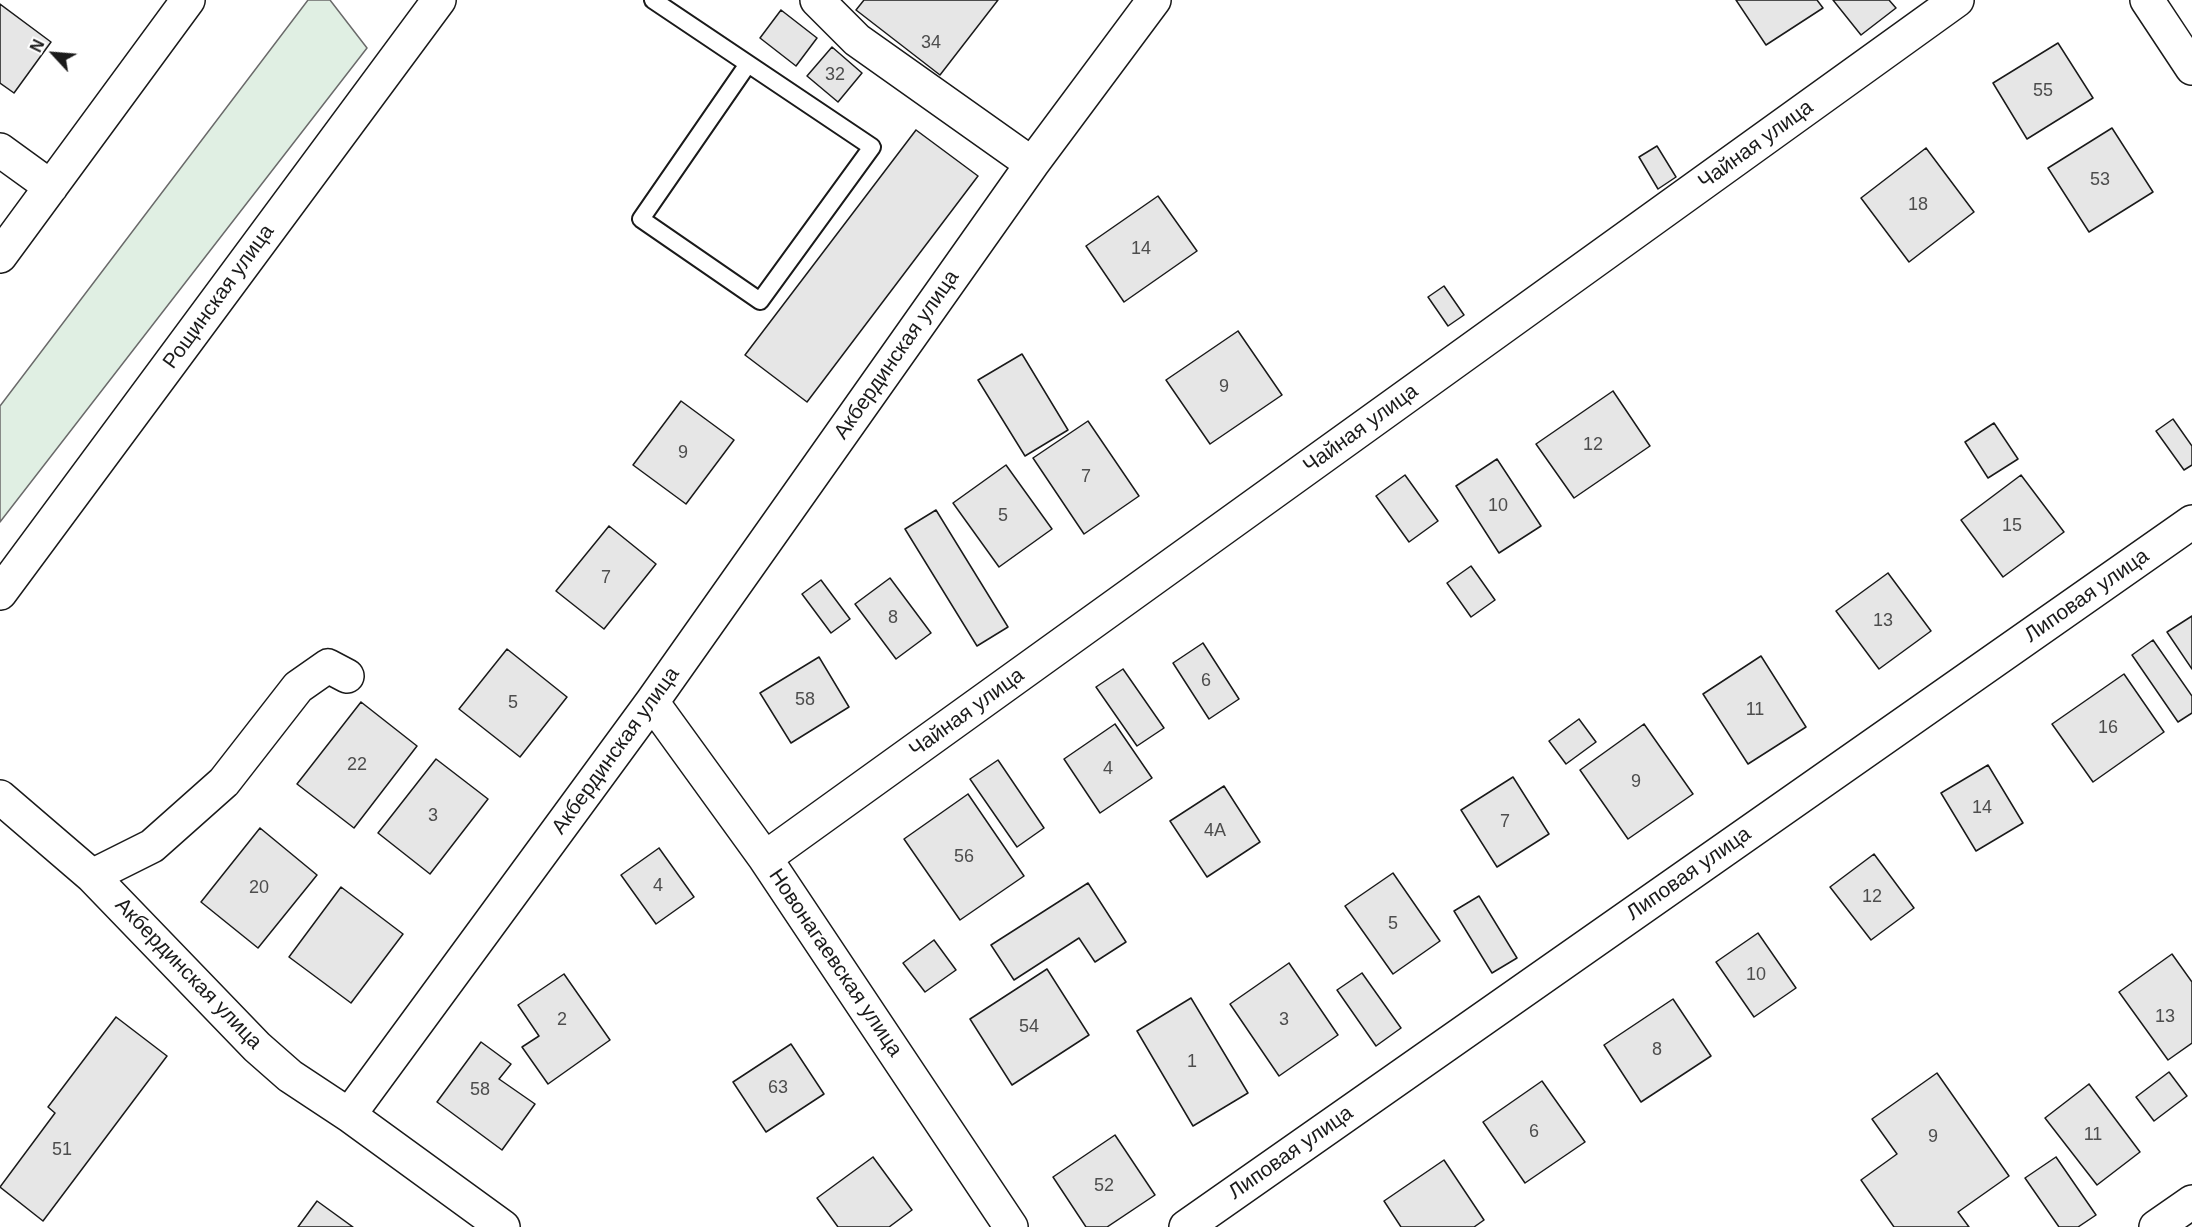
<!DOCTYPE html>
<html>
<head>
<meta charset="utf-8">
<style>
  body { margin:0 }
  #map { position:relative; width:2192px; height:1227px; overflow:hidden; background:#fff; font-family:Arial,sans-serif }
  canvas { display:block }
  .north { position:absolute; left:24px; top:24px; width:60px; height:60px; -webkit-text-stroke:4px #fff; paint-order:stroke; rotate:296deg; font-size:16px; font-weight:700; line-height:24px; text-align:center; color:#1a1a1a }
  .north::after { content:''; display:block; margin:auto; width:21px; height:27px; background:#1a1a1a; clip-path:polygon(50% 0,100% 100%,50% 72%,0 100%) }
</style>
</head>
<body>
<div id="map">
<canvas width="2192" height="1227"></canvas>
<div class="north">N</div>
</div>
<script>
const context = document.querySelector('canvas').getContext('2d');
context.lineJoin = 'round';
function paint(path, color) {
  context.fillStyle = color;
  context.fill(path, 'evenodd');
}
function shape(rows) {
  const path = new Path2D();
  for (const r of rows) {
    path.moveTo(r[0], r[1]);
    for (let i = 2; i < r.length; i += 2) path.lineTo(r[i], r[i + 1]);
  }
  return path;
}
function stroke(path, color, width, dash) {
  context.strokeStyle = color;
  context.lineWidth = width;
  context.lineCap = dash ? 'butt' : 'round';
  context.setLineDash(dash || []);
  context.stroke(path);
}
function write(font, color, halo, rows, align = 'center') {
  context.font = font + ' Arial,sans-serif';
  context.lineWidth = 4.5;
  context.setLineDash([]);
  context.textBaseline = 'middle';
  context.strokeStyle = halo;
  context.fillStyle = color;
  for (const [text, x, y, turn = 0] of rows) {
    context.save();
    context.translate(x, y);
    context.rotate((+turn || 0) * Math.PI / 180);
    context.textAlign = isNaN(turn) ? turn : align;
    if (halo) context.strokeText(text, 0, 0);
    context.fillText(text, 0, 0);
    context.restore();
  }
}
const green = shape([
  [308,0,330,0,367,48,0,522,0,406,308,0]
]);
const building = shape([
  [864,0,998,0,940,75,856,10,864,0],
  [1736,0,1817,0,1823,8,1766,45,1736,0],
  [1833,0,1889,0,1896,8,1861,35,1833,0],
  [0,4,51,42,14,93,0,83,0,4],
  [781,10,817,38,796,66,760,38,781,10],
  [2058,43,2093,98,2027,139,1993,83,2058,43],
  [832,47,862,73,838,102,807,76,832,47],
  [2112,128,2153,192,2089,232,2048,168,2112,128],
  [916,130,978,176,807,402,745,355,916,130],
  [1657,146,1676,177,1658,189,1639,157,1657,146],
  [1926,148,1974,212,1909,262,1861,198,1926,148],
  [1158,196,1197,251,1124,302,1086,246,1158,196],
  [1444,286,1464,315,1448,326,1428,297,1444,286],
  [1238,331,1282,395,1210,444,1166,380,1238,331],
  [1022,354,1068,430,1025,456,978,380,1022,354],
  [1613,391,1650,446,1574,498,1536,444,1613,391],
  [681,401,734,440,686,504,633,465,681,401],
  [2173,419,2192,446,2192,465,2184,470,2156,431,2173,419],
  [1088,421,1139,496,1084,534,1033,458,1088,421],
  [1994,423,2018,459,1988,478,1965,442,1994,423],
  [1497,459,1541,526,1499,553,1456,486,1497,459],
  [1006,465,1052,529,999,567,953,503,1006,465],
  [1405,475,1438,521,1409,542,1376,496,1405,475],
  [2021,475,2064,532,2003,577,1961,520,2021,475],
  [936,510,1008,627,977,646,905,529,936,510],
  [609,526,656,564,604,629,556,591,609,526],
  [1471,566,1495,600,1471,617,1447,583,1471,566],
  [1888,573,1931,631,1879,669,1836,611,1888,573],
  [890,578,931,633,896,659,855,604,890,578],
  [821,580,850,619,831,633,802,594,821,580],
  [2192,616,2192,669,2167,632,2192,616],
  [2153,640,2192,696,2192,713,2178,722,2132,655,2153,640],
  [1203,643,1239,699,1209,719,1173,663,1203,643],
  [507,649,567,697,520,757,459,709,507,649],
  [1761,656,1806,727,1748,764,1703,694,1761,656],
  [819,657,849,707,791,743,760,693,819,657],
  [1123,669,1164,728,1137,746,1096,687,1123,669],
  [2124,674,2164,732,2093,782,2052,724,2124,674],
  [361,702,417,746,354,828,297,784,361,702],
  [1579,719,1596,742,1566,764,1549,741,1579,719],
  [1115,724,1152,778,1100,813,1064,759,1115,724],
  [1644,724,1693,794,1628,839,1580,770,1644,724],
  [436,759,488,799,430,874,378,833,436,759],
  [998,760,1044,828,1017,847,970,779,998,760],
  [1988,765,2023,823,1976,851,1941,793,1988,765],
  [1513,777,1549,834,1497,867,1461,810,1513,777],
  [1224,786,1260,842,1207,877,1170,821,1224,786],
  [968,794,1024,876,960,920,904,839,968,794],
  [260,828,317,875,258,948,201,902,260,828],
  [659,848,694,897,656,924,621,875,659,848],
  [1874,854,1914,908,1871,940,1830,887,1874,854],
  [1393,873,1440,941,1393,974,1345,906,1393,873],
  [1088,883,1126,942,1095,962,1079,938,1014,980,991,945,1088,883],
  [341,887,403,934,351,1003,289,957,341,887],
  [1479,896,1517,958,1492,973,1454,911,1479,896],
  [1758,933,1796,988,1754,1017,1716,962,1758,933],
  [934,940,956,970,925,992,903,963,934,940],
  [2172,954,2192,982,2192,1043,2168,1060,2119,992,2172,954],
  [1289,963,1338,1035,1279,1076,1230,1004,1289,963],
  [1047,969,1089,1035,1012,1085,970,1019,1047,969],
  [1362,973,1401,1028,1376,1046,1337,990,1362,973],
  [564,974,610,1040,548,1084,522,1047,539,1036,518,1005,564,974],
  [1191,998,1248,1093,1193,1126,1137,1031,1191,998],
  [1673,999,1711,1056,1641,1102,1604,1045,1673,999],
  [116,1017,167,1056,43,1221,0,1187,55,1113,48,1107,116,1017],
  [481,1042,511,1064,499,1079,535,1104,502,1150,437,1102,481,1042],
  [791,1044,824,1094,766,1132,733,1082,791,1044],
  [2169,1072,2187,1096,2154,1121,2136,1097,2169,1072],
  [1937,1073,2009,1176,1958,1212,1969,1227,1894,1227,1861,1180,1897,1154,1872,1119,1937,1073],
  [1542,1081,1585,1142,1525,1183,1483,1122,1542,1081],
  [2089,1084,2140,1152,2097,1185,2045,1118,2089,1084],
  [1115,1135,1155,1195,1107,1227,1086,1227,1053,1177,1115,1135],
  [873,1157,912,1210,889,1227,838,1227,817,1198,873,1157],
  [2056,1157,2096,1215,2078,1227,2059,1227,2025,1178,2056,1157],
  [1444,1160,1484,1220,1474,1227,1401,1227,1384,1201,1444,1160],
  [317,1201,353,1227,298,1227,317,1201]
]);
const service = shape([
  [653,0,872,147,760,301,641,219,748,64]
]);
const minor = shape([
  [817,0,857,40,1032,164],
  [2147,0,2192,68],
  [0,150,51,187],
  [0,256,188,0],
  [652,702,765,858,1011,1227],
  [0,797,92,876,257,1047,290,1076,349,1115,503,1227],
  [765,858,1957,0],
  [92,876,152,846,224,782,298,687,328,666,347,676],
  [349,1115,652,702,1032,164,1154,0],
  [1186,1227,2192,522],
  [2156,1227,2192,1202]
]);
const tertiary = shape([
  [0,593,439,0]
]);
const numberNames = [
  ["34",931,43],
  ["32",835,75],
  ["55",2043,91],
  ["53",2100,180],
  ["18",1918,205],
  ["14",1141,249],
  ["9",1224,387],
  ["12",1593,445],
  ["9",683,453],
  ["7",1086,477],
  ["10",1498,506],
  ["5",1003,516],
  ["15",2012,526],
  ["7",606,578],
  ["8",893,618],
  ["13",1883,621],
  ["6",1206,681],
  ["58",805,700],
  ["5",513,703],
  ["11",1755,710],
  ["16",2108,728],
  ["22",357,765],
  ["4",1108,769],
  ["9",1636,782],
  ["14",1982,808],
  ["3",433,816],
  ["7",1505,822],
  ["4А",1215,831],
  ["56",964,857],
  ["4",658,886],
  ["20",259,888],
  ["12",1872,897],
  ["5",1393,924],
  ["10",1756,975],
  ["13",2165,1017],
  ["2",562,1020],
  ["3",1284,1020],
  ["54",1029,1027],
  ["8",1657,1050],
  ["1",1192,1062],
  ["63",778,1088],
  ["58",480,1090],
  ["6",1534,1132],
  ["11",2093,1135],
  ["9",1933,1137],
  ["51",62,1150],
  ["52",1104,1186]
];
const streetNames = [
  ["Чайная улица",1756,145,-36],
  ["Рощинская улица",219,297,-54],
  ["Акбердинская улица",897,355,-55],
  ["Чайная улица",1361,429,-36],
  ["Липовая улица",2087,596,-35],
  ["Чайная улица",967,713,-36],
  ["Акбердинская улица",616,751,-54],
  ["Липовая улица",1689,874,-35],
  ["Новонагаевская улица",835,963,56],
  ["Акбердинская улица",188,974,46],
  ["Липовая улица",1291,1153,-35]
];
paint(green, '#e0efe3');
stroke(green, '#6a6a6a', 1.5);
paint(building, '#e6e6e6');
stroke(building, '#1a1a1a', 1.5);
stroke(service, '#1a1a1a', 20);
stroke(minor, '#1a1a1a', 36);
stroke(tertiary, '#1a1a1a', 36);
stroke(service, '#fff', 16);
stroke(minor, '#fff', 33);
stroke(tertiary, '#fff', 33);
write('18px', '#4d4d4d', null, numberNames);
write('21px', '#1a1a1a', '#fff', streetNames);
</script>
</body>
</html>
